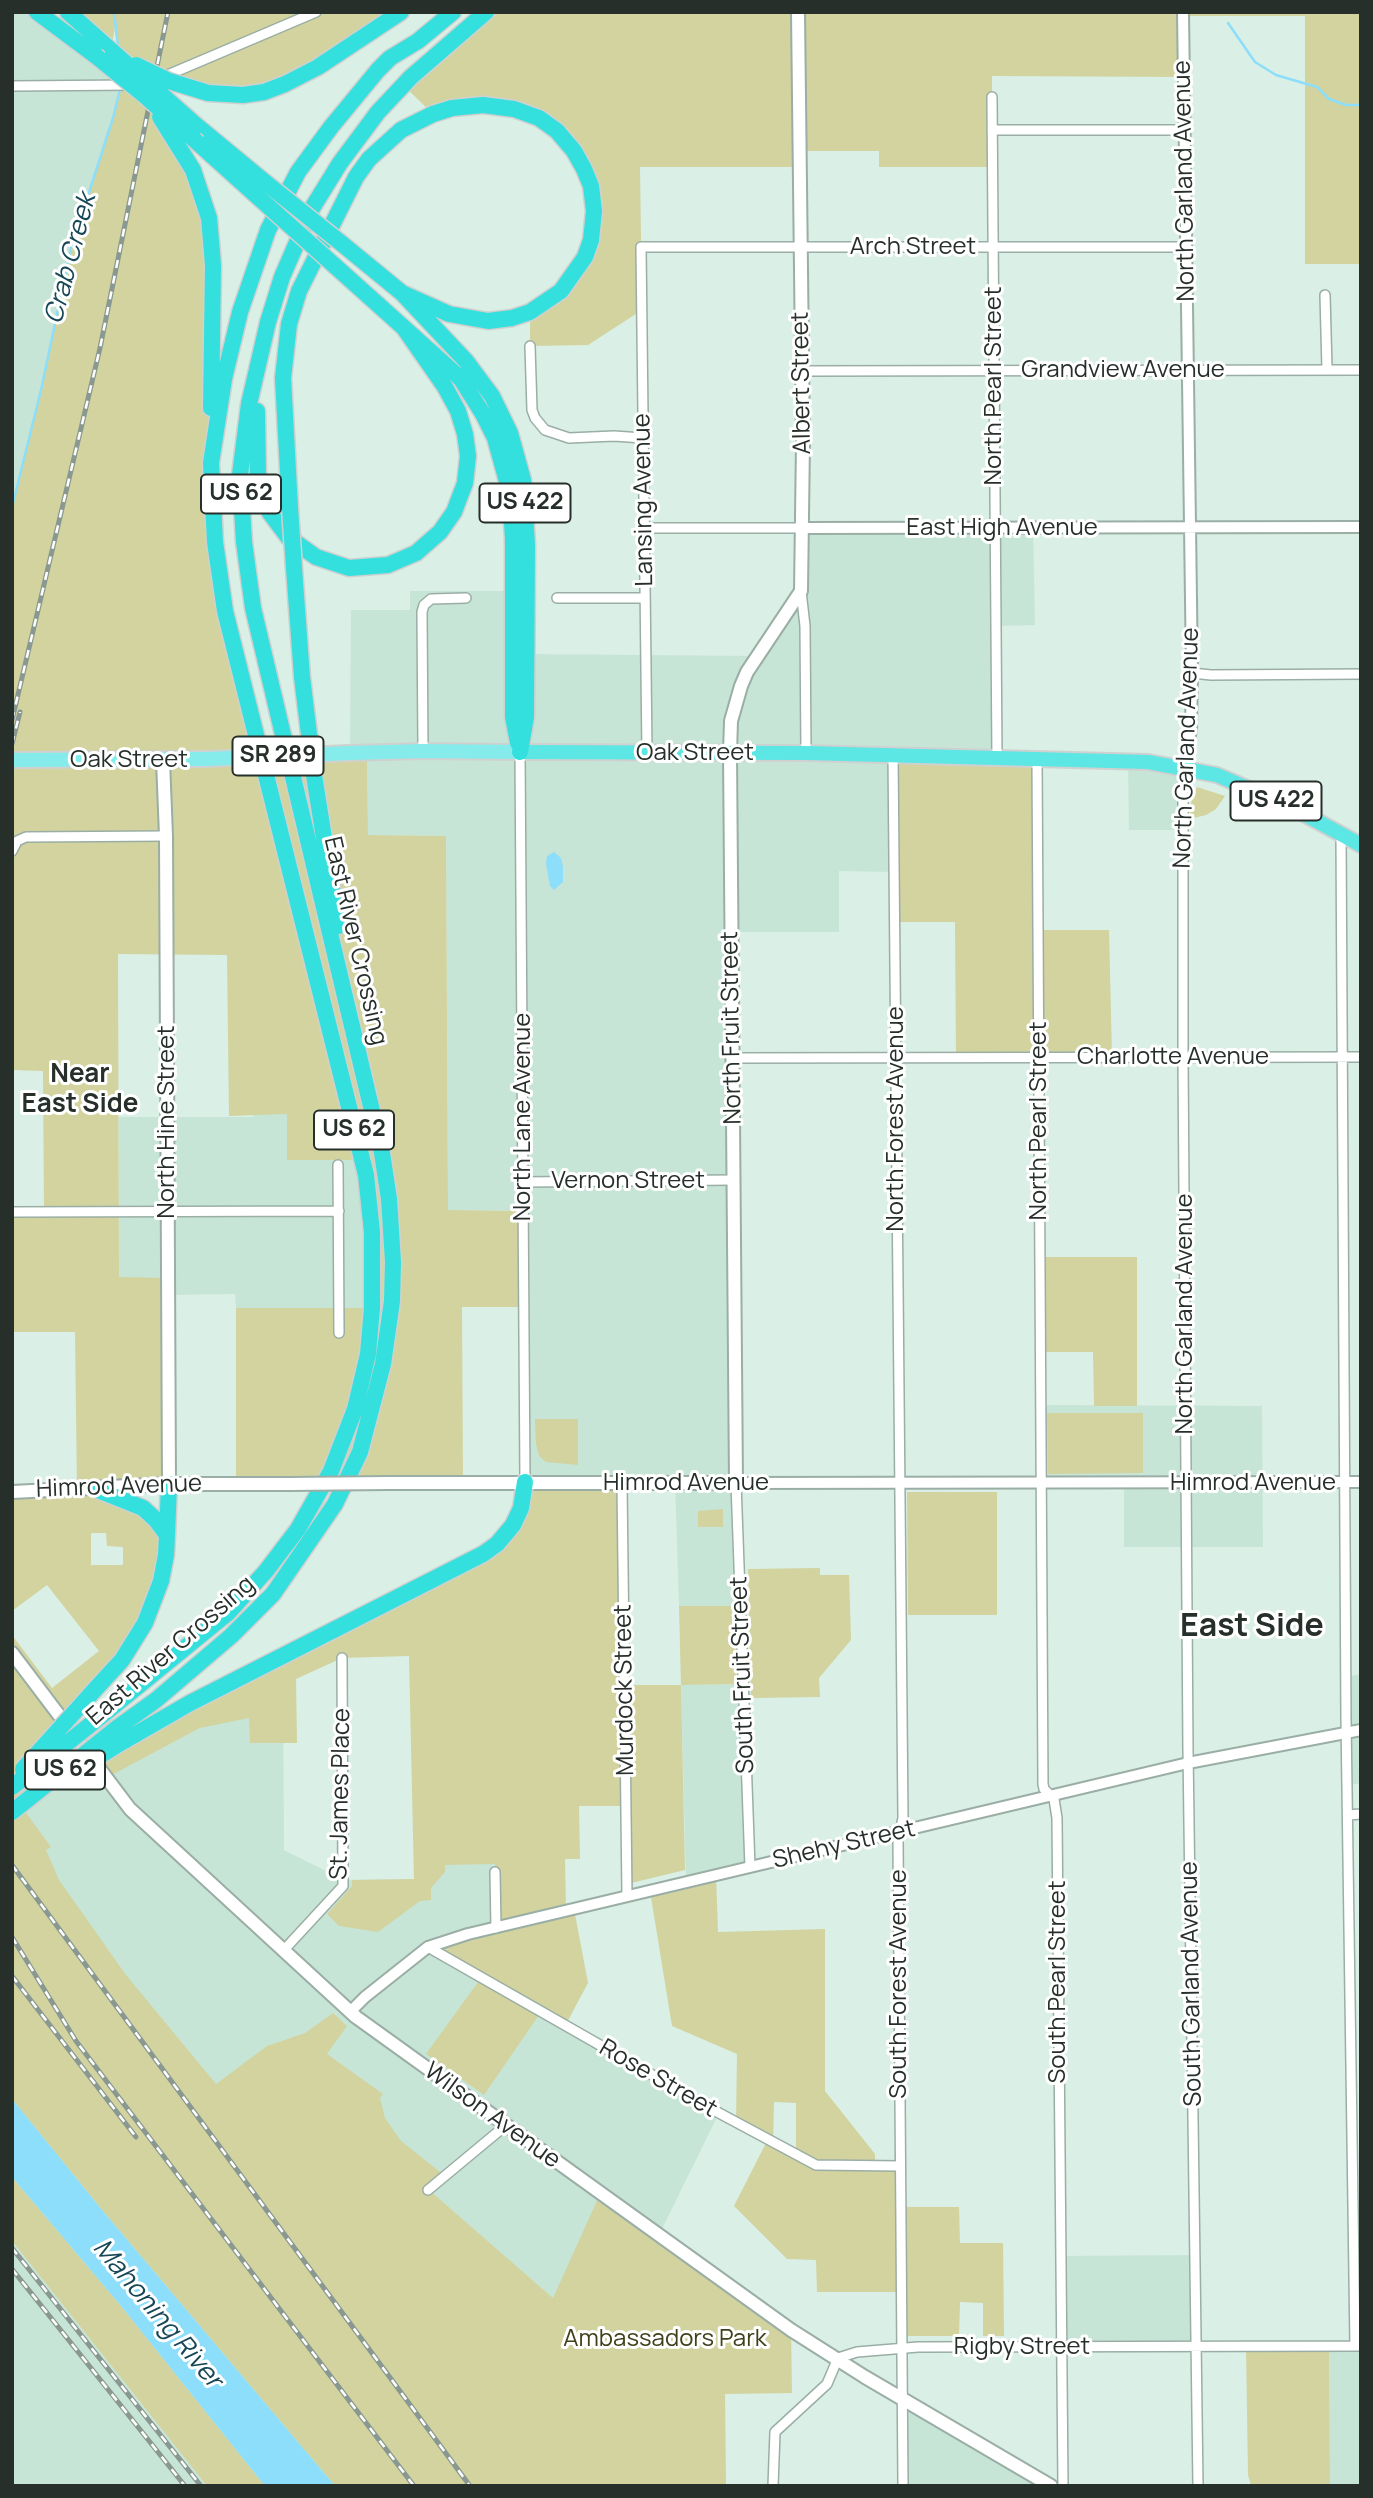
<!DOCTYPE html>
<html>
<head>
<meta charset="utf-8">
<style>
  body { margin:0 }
  #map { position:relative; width:1373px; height:2498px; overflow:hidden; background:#daefe5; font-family:Manrope,sans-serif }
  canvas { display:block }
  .frame { position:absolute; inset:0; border:14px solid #272f2b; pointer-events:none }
</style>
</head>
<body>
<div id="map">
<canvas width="1373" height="2498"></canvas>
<div class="frame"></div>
</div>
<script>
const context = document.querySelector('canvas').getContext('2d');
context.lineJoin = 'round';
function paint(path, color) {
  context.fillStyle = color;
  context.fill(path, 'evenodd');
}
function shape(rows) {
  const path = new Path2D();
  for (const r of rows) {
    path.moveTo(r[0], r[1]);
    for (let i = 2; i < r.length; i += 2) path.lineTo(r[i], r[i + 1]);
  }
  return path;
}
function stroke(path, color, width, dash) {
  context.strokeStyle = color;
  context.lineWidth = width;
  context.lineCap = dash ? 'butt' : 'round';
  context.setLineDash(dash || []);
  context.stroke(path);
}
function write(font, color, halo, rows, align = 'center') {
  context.font = font + ' Manrope,sans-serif';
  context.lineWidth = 6;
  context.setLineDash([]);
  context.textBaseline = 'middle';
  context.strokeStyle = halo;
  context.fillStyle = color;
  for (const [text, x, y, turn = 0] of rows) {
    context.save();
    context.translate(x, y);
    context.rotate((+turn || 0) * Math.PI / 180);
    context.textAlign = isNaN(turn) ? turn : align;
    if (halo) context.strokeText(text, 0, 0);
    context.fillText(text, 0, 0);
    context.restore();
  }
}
const built = shape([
  [12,12,39,12,121,76,113,118,71,248,41,390,12,507],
  [803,528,1033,528,1035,625,997,626,997,758,894,872,839,871,839,932,732,932,740,1606,679,1606,675,1483,525,1482,522,1211,448,1210,446,836,368,835,367,753,350,753,351,610,410,610,410,591,527,591,527,654,757,656,801,591],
  [1128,761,1185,768,1183,830,1129,830],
  [253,1113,288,1114,362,1160,372,1308,236,1308,235,1294,168,1295,168,1278,119,1278,119,1117,253,1117],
  [1041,1405,1262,1406,1263,1547,1124,1547,1124,1483,1041,1483],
  [1361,1674,1361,1783,1346,1786,1345,1677],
  [743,1684,750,1867,686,1883,681,1685],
  [283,1685,284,1850,344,1880,414,1879,414,1866,495,1863,496,1928,429,1947,719,2113,659,2235,554,2299,428,2190,208,2131,12,1812,87,1752,106,1777],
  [12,2241,207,2486,12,2486],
  [1196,2255,1197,2347,1061,2347,1060,2256],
  [1361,2346,1361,2486,1330,2486,1329,2347],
  [902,2398,1051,2486,903,2486]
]);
const green = shape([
  [79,12,401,12,264,92,210,88,175,73,144,83,170,131,209,218,212,498,261,758,367,753,368,835,446,836,448,1210,523,1211,524,1307,462,1307,463,1482,236,1484,236,1308,372,1308,361,1160,287,1160,287,1114,229,1116,227,955,118,954,119,1277,168,1278,169,1484,96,1488,137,1504,167,1535,145,1623,65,1723,87,1752,497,1544,525,1482,622,1483,625,1685,681,1685,679,1606,740,1606,743,1684,681,1685,685,1870,627,1884,626,1806,579,1806,580,1859,565,1859,566,1911,574,1909,588,1983,565,2026,541,2012,484,2095,426,2054,481,1978,428,1947,496,1928,495,1864,445,1865,445,1872,431,1888,431,1900,420,1901,378,1932,339,1926,327,1914,352,1886,352,1880,414,1879,409,1656,342,1658,296,1679,297,1743,250,1743,249,1718,200,1728,106,1778,94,1759,21,1806,51,1847,46,1850,59,1880,126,1975,216,2084,267,2046,305,2033,333,2013,347,2026,327,2054,383,2094,380,2098,385,2118,401,2141,445,2176,429,2190,553,2298,600,2194,791,2330,792,2393,725,2394,726,2486,335,2486,102,2210,12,2099,12,1635,52,1688,99,1651,47,1585,12,1611,12,1492,77,1488,75,1332,12,1332,12,1212,44,1212,43,1071,12,1070,12,507,41,390,71,248,120,95,121,65,115,27,113,39],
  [91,1533,106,1533,107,1546,123,1547,123,1565,91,1565],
  [486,12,1361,12,1361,264,1305,264,1305,16,1183,16,1184,77,992,76,992,167,879,167,879,151,800,151,800,167,640,167,642,310,588,345,530,346,530,312,561,291,593,226,574,151,514,109,433,114,403,85],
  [893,755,1037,759,1038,930,1109,930,1112,1057,956,1058,955,922,895,922],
  [1197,787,1225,796,1216,809,1206,815,1189,819,1192,797],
  [1040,1257,1137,1257,1137,1406,1094,1406,1093,1352,1041,1352],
  [1047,1413,1143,1413,1143,1473,1048,1474],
  [535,1419,578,1419,578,1465,546,1462,539,1456,536,1444],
  [907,1492,997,1492,997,1615,908,1615],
  [723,1509,723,1527,698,1527,698,1511],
  [820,1568,820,1575,849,1575,851,1640,819,1678,820,1697,751,1698,748,1569],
  [716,1875,718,1932,825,1929,825,2091,875,2154,875,2166,900,2166,901,2207,959,2207,960,2243,1003,2243,1004,2336,983,2336,983,2303,960,2302,959,2336,901,2336,901,2292,817,2292,816,2260,787,2259,734,2206,767,2141,736,2123,737,2054,672,2026,650,1891],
  [774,2102,796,2103,796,2155,773,2144],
  [12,2177,121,2306,265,2486,207,2486,12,2241],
  [1246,2347,1329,2347,1330,2486,1251,2486,1248,2475]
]);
const water = shape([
  [554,852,561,858,563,867,563,882,554,890,550,886,546,864,547,856],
  [12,2099,102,2210,335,2486,265,2486,121,2306,12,2177]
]);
const stream = shape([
  [114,12,118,47],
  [1228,23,1255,62,1276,75,1317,87,1329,99,1346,105,1361,105],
  [12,507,41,390,71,248,113,118,120,89]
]);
const minor = shape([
  [163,77,316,12],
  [12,86,133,85],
  [992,97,997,758],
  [992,130,1184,130],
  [1325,295,1327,369],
  [530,346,532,410,535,418,545,430,569,438,614,436,643,438],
  [802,371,1361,370],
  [644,528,803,528],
  [801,591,805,626,806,753],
  [557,598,645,598],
  [1192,673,1211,675,1361,674],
  [423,751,422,612,424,605,431,599,466,598],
  [520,752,525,1482],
  [647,753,641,247,1186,247],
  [893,755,903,1818,898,1840,903,2486],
  [1037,759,1043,1784,1044,1789,1054,1799,1057,1818,1063,2486],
  [1185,768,1183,784,1183,1057,1188,1750,1198,2486],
  [1341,835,1346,1719,1355,2346],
  [12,851,17,841,26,837,166,836],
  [732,1058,1361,1057],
  [338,1165,339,1333],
  [523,1182,733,1180],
  [12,1212,339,1211],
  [622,1483,627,1896],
  [736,1483,750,1867],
  [1348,1815,1361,1814],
  [495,1872,496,1928],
  [428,1947,719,2113,816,2165,900,2166],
  [283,1951,343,1886,342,1658],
  [428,2190,505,2126],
  [773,2486,775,2432,827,2384,838,2358,857,2352,918,2347,1359,2346]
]);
const tertiary = shape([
  [1183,12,1192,673,1191,729,1185,768],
  [803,528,1361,527],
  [736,1483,1361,1482],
  [350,2012,365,1997,428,1947,468,1934,1188,1763,1361,1730]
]);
const secondary = shape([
  [163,760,166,836,169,1484],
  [388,1483,736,1483,730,753,731,721,741,686,747,672,801,591,803,442,798,12],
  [12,1492,169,1484,289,1484],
  [12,1653,130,1809,356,2017,791,2330,865,2377,1051,2486]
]);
const primary = shape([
  [350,753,423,751,520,752],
  [12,760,206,759]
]);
const trunk = shape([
  [520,752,806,753,1148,762,1217,775,1291,807,1361,845]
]);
const motorway = shape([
  [37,12,96,56],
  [68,12,113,52],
  [208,93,243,95,264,92,285,84,318,67,401,12],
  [197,126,266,183],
  [198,143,258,197],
  [193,170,209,218,213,265,211,408],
  [341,243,402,293,466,361,492,396,510,433,523,480,527,545,526,717,520,752],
  [335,266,461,379,483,414,495,438,508,485,511,507,513,539,513,717,518,743],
  [257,411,258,476,270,513,288,537,316,557,349,568,388,565,416,553,440,532,454,512,465,483,468,456,465,434,458,411,445,387,404,328],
  [290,508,283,378,289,324,299,291,356,177,369,159,401,130,433,114,452,108,483,105,514,109,539,118,557,131,574,151,584,169,591,186,594,211,591,240,585,257,561,291,530,312,512,318,488,321,449,314,402,293],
  [294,568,302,677,314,775,338,926],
  [167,1535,169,1484],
  [89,1696,122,1660,145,1623,161,1581,166,1555,167,1535,156,1520,143,1508,93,1488],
  [105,1713,229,1612,266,1571,298,1529,331,1471,355,1409,368,1354,372,1308,372,1232,366,1175,225,611,215,542,211,463,224,379,240,312,268,230,298,172,331,127,378,70,390,58,418,41,453,12],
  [117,1728,156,1700,231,1636,273,1594,335,1504,360,1452,383,1364,392,1301,393,1262,389,1199,382,1153,253,608,244,542,240,475,249,404,268,322,282,277,311,210,340,163,378,112,411,77,486,12],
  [124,1741,190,1703,483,1554,497,1544,513,1525,521,1508,525,1482]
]);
const rail = shape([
  [12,720,100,348,168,12],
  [12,744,20,712],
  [12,1865,470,2486],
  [12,1937,76,2041,414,2486],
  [12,1976,136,2137],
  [12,2248,201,2486],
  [12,2269,185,2486]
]);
const secondaryBridge = shape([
  [289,1484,388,1483]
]);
const primaryBridge = shape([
  [206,759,350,753]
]);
const motorwayBridge = shape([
  [113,52,197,126],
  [96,56,144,95,198,143],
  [136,65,169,81,208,93],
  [160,117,193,170],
  [266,183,341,243],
  [258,197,335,266],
  [290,508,294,568],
  [85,1765,124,1741],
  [23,1769,89,1696],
  [12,1787,105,1713],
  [12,1812,117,1728]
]);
const shields = [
  [241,494,80],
  [525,503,91],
  [278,756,91],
  [1276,801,91],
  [354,1130,80],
  [65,1770,80]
];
const shieldNames = [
  ["US 62",241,494],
  ["US 422",525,503],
  ["SR 289",278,756],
  ["US 422",1276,801],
  ["US 62",354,1130],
  ["US 62",65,1770]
];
const streetNames = [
  ["North Garland Avenue",1185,181,-91],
  ["Arch Street",913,247],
  ["Grandview Avenue",1123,370],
  ["Albert Street",802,383,-91],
  ["North Pearl Street",994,386,-90],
  ["Lansing Avenue",644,500,-91],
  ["East High Avenue",1002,528],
  ["North Garland Avenue",1187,748,-88],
  ["Oak Street",695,753],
  ["Oak Street",129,760],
  ["East River Crossing",355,941,77],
  ["North Fruit Street",732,1028,-91],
  ["Charlotte Avenue",1173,1057],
  ["North Lane Avenue",523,1117,-90],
  ["North Forest Avenue",896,1119,-90],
  ["North Pearl Street",1039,1121,-90],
  ["North Hine Street",167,1122,-90],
  ["Vernon Street",628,1181],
  ["North Garland Avenue",1185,1314,-90],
  ["Himrod Avenue",686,1483],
  ["Himrod Avenue",1253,1483],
  ["Himrod Avenue",119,1487,-2],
  ["East River Crossing",171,1651,-41],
  ["South Fruit Street",743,1675,-92],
  ["Murdock Street",625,1690,-91],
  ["St. James Place",341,1794,-89],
  ["Shehy Street",844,1845,-13],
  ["South Pearl Street",1058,1982,-90],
  ["South Forest Avenue",899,1984,-90],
  ["South Garland Avenue",1192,1984,-91],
  ["Rose Street",658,2079,30],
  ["Wilson Avenue",492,2116,36],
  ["Rigby Street",1022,2347]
];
const parkNames = [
  ["Ambassadors Park",665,2339]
];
const waterNames = [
  ["Crab Creek",71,259,-75],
  ["Mahoning River",157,2314,50]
];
const neighbourhoodNames = [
  ["Near",80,1075],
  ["East Side",80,1105]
];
const districtNames = [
  ["East Side",1252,1627]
];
paint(built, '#c7e5d7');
paint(green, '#d2d39e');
paint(water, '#8cdefa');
stroke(stream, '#8cdefa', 2.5);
stroke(minor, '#9aaea5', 12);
stroke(tertiary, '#9aaea5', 14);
stroke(secondary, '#9aaea5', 16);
stroke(primary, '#cfd1d0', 18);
stroke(trunk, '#cfd1d0', 18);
stroke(motorway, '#cfd1d0', 19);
stroke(minor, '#fff', 9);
stroke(tertiary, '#fff', 10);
stroke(secondary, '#fff', 12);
stroke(primary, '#85eceb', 14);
stroke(trunk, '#5ce6e4', 14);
stroke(motorway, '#34e0de', 16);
stroke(rail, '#899891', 5);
stroke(rail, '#fff', 2.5, [8]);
stroke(secondaryBridge, '#9aaea5', 16, []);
stroke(primaryBridge, '#cfd1d0', 18, []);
stroke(motorwayBridge, '#cfd1d0', 19, []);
stroke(secondaryBridge, '#fff', 12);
stroke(primaryBridge, '#85eceb', 14);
stroke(motorwayBridge, '#34e0de', 16);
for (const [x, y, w] of shields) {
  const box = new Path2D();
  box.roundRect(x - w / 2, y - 19.5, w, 39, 5);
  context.fillStyle = '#fff';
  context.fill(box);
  stroke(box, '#272f2b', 2);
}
write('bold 23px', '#272f2b', null, shieldNames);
write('24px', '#272f2b', '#fff', streetNames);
write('24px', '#40411b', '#fff', parkNames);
write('italic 26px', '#174756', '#fff', waterNames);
write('bold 26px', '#272f2b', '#fff', neighbourhoodNames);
write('bold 32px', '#272f2b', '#fff', districtNames);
</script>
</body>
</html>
